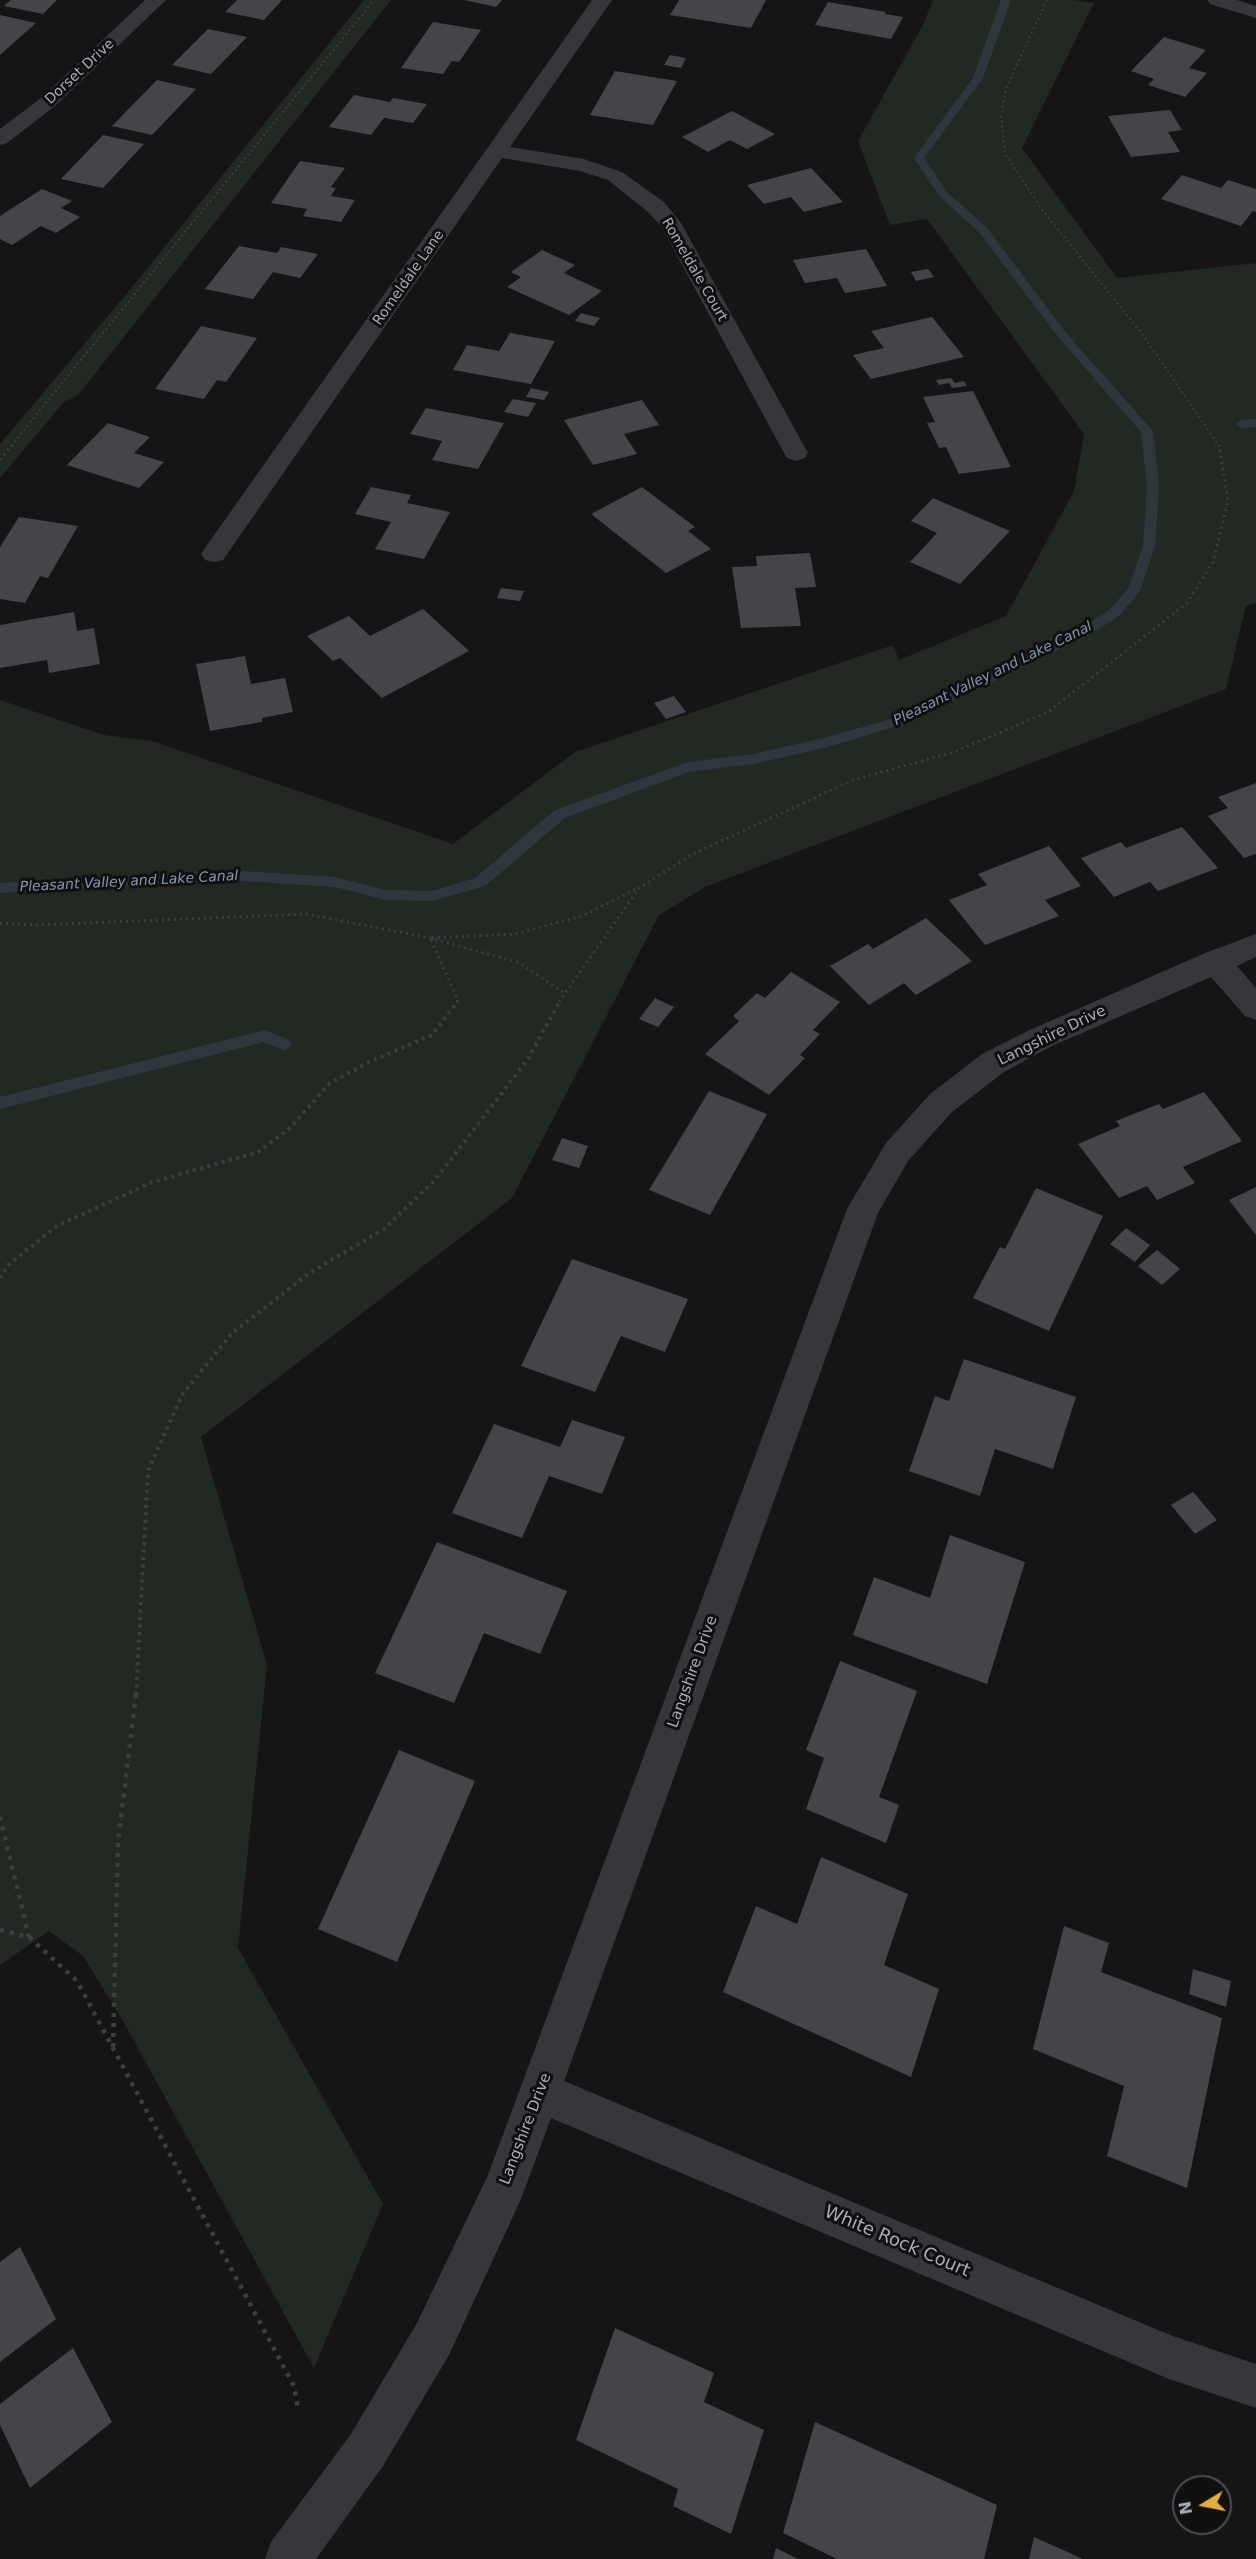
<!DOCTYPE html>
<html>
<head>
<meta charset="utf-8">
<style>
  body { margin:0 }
  #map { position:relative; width:1256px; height:2559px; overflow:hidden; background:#151516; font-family:"DejaVu Sans",sans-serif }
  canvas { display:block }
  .north { position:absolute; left:1172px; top:2475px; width:60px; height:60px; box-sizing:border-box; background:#101011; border:2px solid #4c4e53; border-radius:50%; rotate:260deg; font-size:16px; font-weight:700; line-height:24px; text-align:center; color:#a7acb5 }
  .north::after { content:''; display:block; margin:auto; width:21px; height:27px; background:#e4ad3f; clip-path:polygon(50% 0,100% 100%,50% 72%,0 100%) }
</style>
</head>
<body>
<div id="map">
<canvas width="1256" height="2559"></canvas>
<div class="north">N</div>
</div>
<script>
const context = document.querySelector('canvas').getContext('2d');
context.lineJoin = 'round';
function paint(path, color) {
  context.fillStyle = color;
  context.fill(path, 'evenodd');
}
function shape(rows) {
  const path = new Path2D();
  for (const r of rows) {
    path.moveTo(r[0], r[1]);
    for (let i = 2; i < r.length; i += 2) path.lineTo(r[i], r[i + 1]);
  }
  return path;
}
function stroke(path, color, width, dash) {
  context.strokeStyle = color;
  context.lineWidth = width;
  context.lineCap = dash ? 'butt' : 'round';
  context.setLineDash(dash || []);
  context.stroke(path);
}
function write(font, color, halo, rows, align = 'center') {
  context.font = font + ' "DejaVu Sans",sans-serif';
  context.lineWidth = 6;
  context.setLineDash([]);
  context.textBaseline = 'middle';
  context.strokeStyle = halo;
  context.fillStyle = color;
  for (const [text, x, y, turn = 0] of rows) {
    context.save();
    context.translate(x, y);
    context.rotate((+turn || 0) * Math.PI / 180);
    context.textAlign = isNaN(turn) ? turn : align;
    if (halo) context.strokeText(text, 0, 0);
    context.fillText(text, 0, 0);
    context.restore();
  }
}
const green = shape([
  [364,0,391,0,78,395,64,402,0,478,0,444,133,286],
  [933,0,1074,0,1094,3,1022,148,1117,278,1256,263,1256,603,1246,606,1226,689,705,887,659,915,512,1198,201,1437,267,1665,238,1948,383,2204,314,2368,123,2021,83,1956,49,1931,0,1965,0,700,104,735,152,741,453,844,575,752,893,645,899,660,1006,616,1074,491,1084,434,927,219,890,225,858,141,923,25]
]);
const stream = shape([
  [1001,0,1011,0,983,78,924,158,948,193,987,228,1067,334,1153,431,1159,487,1155,546,1140,591,1119,616,1088,636,901,725,824,748,753,764,689,772,565,818,485,886,432,901,386,900,335,887,228,880,0,893,0,883,228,870,335,877,386,890,432,891,475,878,555,810,688,762,753,754,824,738,891,719,1078,630,1109,610,1128,589,1143,546,1147,487,1141,432,1059,338,979,232,940,197,914,158,973,78,1001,0],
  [1256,419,1256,427,1242,428,1236,424,1242,420,1256,419],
  [265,1030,289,1040,292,1044,289,1048,284,1050,264,1042,0,1109,0,1097,265,1030]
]);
const building = shape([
  [11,0,57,0,43,14,4,6],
  [237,0,282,0,264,20,225,12],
  [464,0,502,0,496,7],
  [679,0,766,0,751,28,670,15],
  [828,2,886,12,885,14,903,17,891,39,815,25],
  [0,15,36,23,0,55],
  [433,22,481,30,459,62,452,61,443,74,401,68],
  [208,29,247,37,211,74,172,65],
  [1164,37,1206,50,1189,68,1207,73,1185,97,1148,85,1154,79,1131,71],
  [670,55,686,58,681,68,664,65],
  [615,71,677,81,653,125,590,115],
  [157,80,196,89,152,135,112,126],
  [354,95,390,102,393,98,427,104,413,123,384,118,371,135,329,127],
  [1170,110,1182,130,1168,132,1180,152,1131,157,1108,116],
  [732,111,775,134,747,149,730,140,708,152,682,137],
  [103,135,144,144,103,188,61,179],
  [300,161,345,168,331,187,336,188,331,196,355,200,341,222,303,216,307,209,271,203],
  [811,168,843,202,804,212,791,197,764,204,747,185],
  [1182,175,1221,188,1228,180,1256,189,1256,212,1253,211,1241,226,1161,199],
  [42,189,72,201,61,208,80,217,56,233,41,226,12,245,0,239,0,216],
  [239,246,277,253,281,247,318,254,300,278,273,272,253,299,205,289],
  [866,249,887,286,845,293,837,278,805,283,793,260],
  [542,250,575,265,564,273,602,291,569,315,507,287,521,277,511,272],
  [928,269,934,277,916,281,911,272],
  [581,313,600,318,594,326,575,321],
  [932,317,964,357,871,379,853,355,884,348,871,331],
  [201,326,257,338,226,382,217,380,204,399,155,389],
  [510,333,555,341,531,384,453,370,467,345,499,351],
  [951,378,955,383,964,381,967,386,952,388,949,383,939,385,936,380],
  [531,388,549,392,544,400,526,397],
  [973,391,1011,467,959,474,946,447,939,448,927,423,935,422,923,397],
  [513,399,536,403,528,417,504,412],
  [642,400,659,425,624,434,637,454,593,465,564,420],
  [426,408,504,423,478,469,432,460,442,441,410,434],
  [108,423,150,437,134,453,164,462,139,488,67,465],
  [371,487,411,495,407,503,450,512,424,559,375,549,391,522,355,514],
  [642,487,695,527,688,531,711,549,666,573,591,514],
  [933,498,1010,531,960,584,910,562,937,533,911,521],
  [19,517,78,526,48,578,40,576,25,603,0,599,0,547],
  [810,553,816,587,795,588,801,626,741,628,732,567,757,566,756,556],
  [501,588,524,591,520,601,497,598],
  [423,609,469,651,382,698,340,658,333,661,307,636,349,616,370,636],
  [74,612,77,631,94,628,100,664,49,673,47,660,0,668,0,625],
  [245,656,251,684,285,678,293,712,262,718,262,722,210,731,196,664],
  [674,696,686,712,666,719,654,703],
  [1256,783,1256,854,1244,858,1208,816,1228,808,1218,797],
  [1182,827,1218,868,1158,891,1150,882,1114,897,1081,858,1121,842,1126,848],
  [1049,846,1081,886,1045,900,1059,916,985,945,949,900,987,885,978,874],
  [926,918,972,961,916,995,904,983,869,1005,830,966,868,944,873,949],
  [791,972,840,1002,813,1030,820,1034,800,1055,805,1058,769,1095,705,1054,739,1021,733,1016,757,993,765,998],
  [655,998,674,1007,658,1027,639,1019],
  [709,1091,767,1114,710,1215,649,1190],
  [1204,1092,1242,1141,1183,1167,1195,1183,1157,1200,1147,1186,1119,1198,1078,1144,1120,1126,1116,1121,1159,1104,1163,1109],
  [562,1138,588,1146,579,1168,552,1160],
  [1256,1187,1256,1235,1229,1200],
  [1036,1188,1103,1216,1049,1331,973,1298,1000,1247,1005,1249],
  [1126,1228,1150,1245,1135,1262,1110,1244],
  [1157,1250,1180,1269,1162,1285,1138,1266],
  [572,1259,688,1299,665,1352,621,1336,595,1392,521,1366],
  [964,1359,1076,1397,1053,1469,995,1449,980,1496,909,1471,935,1396,949,1401],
  [572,1420,625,1437,602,1494,549,1476,522,1538,452,1513,494,1424,560,1447],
  [1193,1492,1217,1520,1195,1534,1171,1505],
  [950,1535,1025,1562,987,1684,853,1635,874,1577,930,1598],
  [437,1542,567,1591,540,1654,484,1633,454,1703,375,1673],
  [840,1661,917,1691,879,1797,899,1805,886,1843,806,1809,824,1758,806,1750],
  [399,1750,475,1781,397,1962,318,1929],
  [821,1857,908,1894,884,1965,939,1989,911,2077,723,1992,756,1906,797,1924],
  [1064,1926,1109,1943,1101,1972,1222,2018,1187,2188,1107,2156,1124,2086,1033,2049],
  [1193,1969,1231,1981,1226,2007,1189,1994],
  [20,2247,56,2319,0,2362,0,2262],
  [615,2328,714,2373,704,2402,764,2430,731,2534,673,2506,678,2489,576,2440],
  [73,2348,112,2422,30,2488,0,2425,0,2404],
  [815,2422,997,2505,984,2559,837,2559,783,2533],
  [1034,2537,1083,2559,1029,2559],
  [776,2548,798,2559,773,2559]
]);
const pathFar3 = shape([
  [1047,0,1006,88,1001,116,1005,154,1044,212,1143,335,1219,446],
  [11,446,374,0]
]);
const pathFar2 = shape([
  [0,460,12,445],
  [0,923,36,925,307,914,430,938,520,963,564,993],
  [457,1002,458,1000,430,938,515,934,582,916,638,888],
  [559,1002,639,888,691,855,853,780,954,752,1048,712,1187,603,1213,562,1228,501,1219,445]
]);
const pathFar1 = shape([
  [0,1278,8,1265,57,1226,150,1183,258,1152,289,1129,330,1083,369,1062,432,1035,458,1001],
  [136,1695,148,1471,182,1395,232,1333,311,1272,384,1229,435,1180,528,1059,560,1001]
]);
const path = shape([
  [0,1817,29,1937],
  [0,1930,29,1937,77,1981,294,2386,298,2409],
  [113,2047,118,1842,136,1694]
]);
const street = shape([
  [145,0,166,0,55,106,7,143,0,145,0,129,41,98,145,0],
  [592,0,612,0,510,147,584,159,622,172,664,202,681,223,808,453,805,458,796,461,787,458,784,453,661,226,648,212,608,180,580,171,502,158,223,560,214,562,205,560,201,554,205,548,592,0],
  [1207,0,1237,0,1256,6,1256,18,1210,4,1207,0],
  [1256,934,1256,957,1237,966,1256,988,1256,1020,1245,1016,1211,977,1052,1046,1004,1072,952,1112,908,1161,878,1213,564,2081,1170,2335,1256,2364,1256,2408,1169,2379,551,2118,521,2199,449,2355,383,2466,316,2559,265,2559,271,2542,351,2434,417,2323,488,2175,847,1209,886,1143,930,1094,982,1054,1030,1030,1205,953,1256,934]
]);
const farStreetnames = [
  ["Dorset Drive",80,72,-43],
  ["Romeldale Court",694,270,60],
  ["Romeldale Lane",409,278,-55]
];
const farWaternames = [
  ["Pleasant Valley and Lake Canal",993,674,-26],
  ["Pleasant Valley and Lake Canal",129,882,-3]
];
const streetNames = [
  ["Langshire Drive",1052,1036,-26],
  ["Langshire Drive",693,1672,-70],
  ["Langshire Drive",526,2129,-69]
];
const nearStreetnames = [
  ["White Rock Court",897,2242,23]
];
paint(green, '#212922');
paint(stream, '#2f373e');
paint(building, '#444549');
stroke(pathFar3, '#3c3e42', 2, [2, 3]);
stroke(pathFar2, '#3c3e42', 3, [2, 4]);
stroke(pathFar1, '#3c3e42', 4, [3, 4.5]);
stroke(path, '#3c3e42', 4.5, [4, 6]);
paint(street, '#36373b');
write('14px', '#a7acb5', '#101011', farStreetnames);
write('italic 14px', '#8199ae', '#101011', farWaternames);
write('15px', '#a7acb5', '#101011', streetNames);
write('18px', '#a7acb5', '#101011', nearStreetnames);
</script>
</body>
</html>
